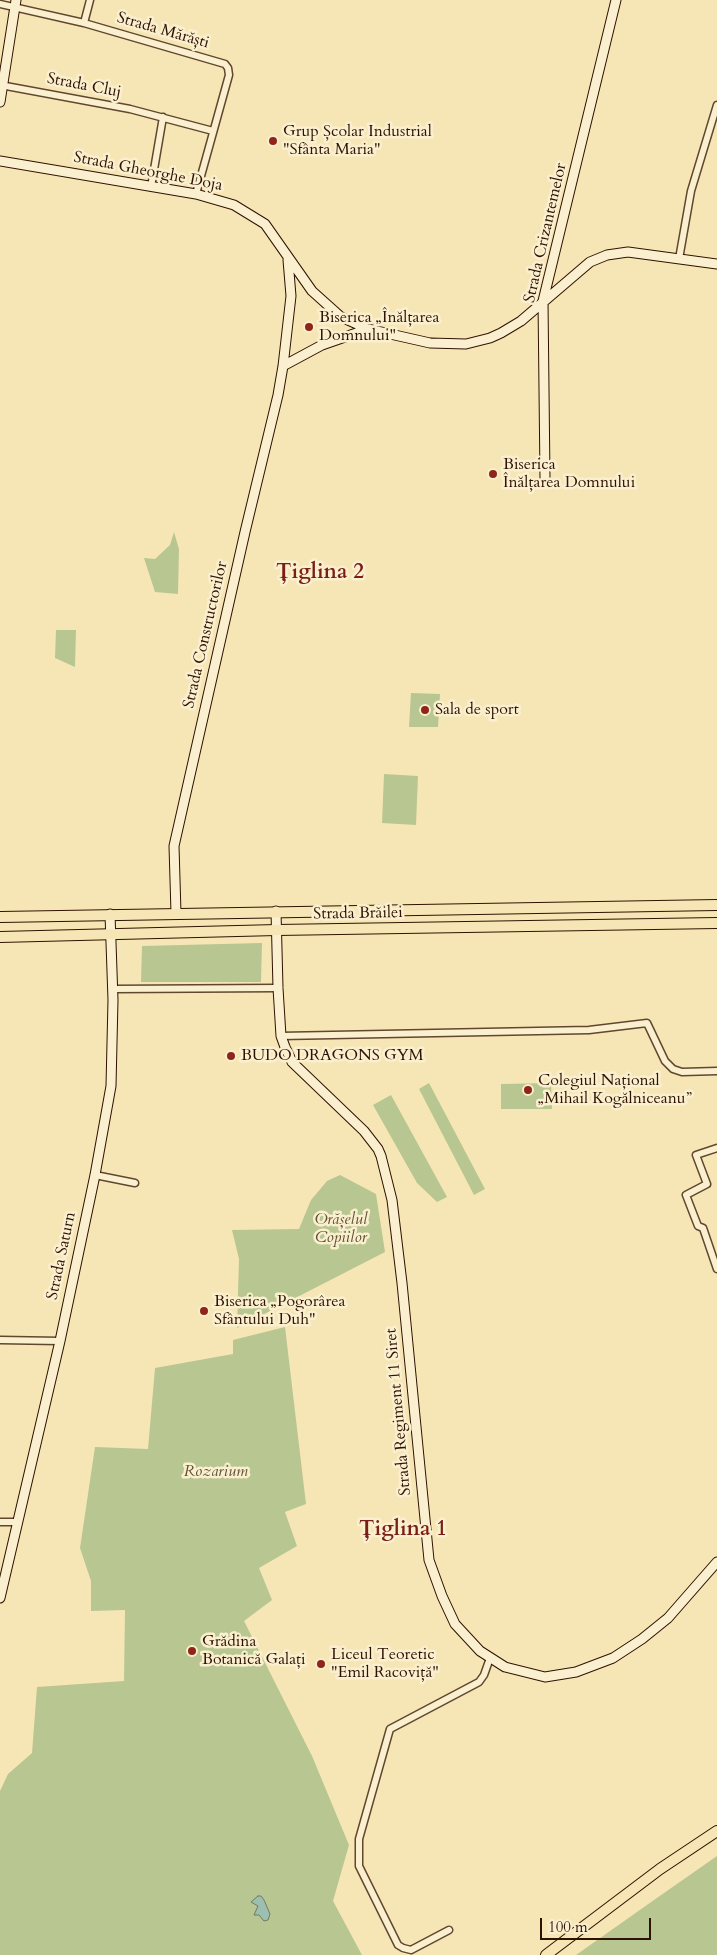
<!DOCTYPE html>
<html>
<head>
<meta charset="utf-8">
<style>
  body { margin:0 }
  #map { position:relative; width:717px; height:1955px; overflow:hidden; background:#f7e6b5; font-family:Cardo,serif }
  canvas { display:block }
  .scale { position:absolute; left:540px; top:1918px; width:111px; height:22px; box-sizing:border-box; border:2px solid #2e1201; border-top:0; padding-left:6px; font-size:15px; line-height:18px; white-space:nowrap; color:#2e1201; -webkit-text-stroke:4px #faefcf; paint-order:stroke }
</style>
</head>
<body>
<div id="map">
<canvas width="717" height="1955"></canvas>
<div class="scale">100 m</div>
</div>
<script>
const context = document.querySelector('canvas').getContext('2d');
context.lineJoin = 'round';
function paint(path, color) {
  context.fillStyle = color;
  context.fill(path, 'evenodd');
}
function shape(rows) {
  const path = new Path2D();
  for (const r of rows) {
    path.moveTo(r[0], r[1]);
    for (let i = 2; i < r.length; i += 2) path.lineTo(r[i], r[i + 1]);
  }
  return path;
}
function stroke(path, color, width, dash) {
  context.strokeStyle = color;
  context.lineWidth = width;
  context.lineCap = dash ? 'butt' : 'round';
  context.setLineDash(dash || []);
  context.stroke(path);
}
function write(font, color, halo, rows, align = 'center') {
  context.font = font + ' Cardo,serif';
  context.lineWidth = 5;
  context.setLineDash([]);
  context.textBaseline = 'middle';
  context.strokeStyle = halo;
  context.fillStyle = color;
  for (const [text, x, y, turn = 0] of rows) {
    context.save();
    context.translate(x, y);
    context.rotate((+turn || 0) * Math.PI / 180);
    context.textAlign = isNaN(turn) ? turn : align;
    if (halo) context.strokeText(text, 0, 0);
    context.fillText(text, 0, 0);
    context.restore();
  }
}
const green = shape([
  [174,532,179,549,178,594,155,592,144,558,155,559,170,545],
  [56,630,76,630,75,667,55,658],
  [411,693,440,694,438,727,409,727],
  [384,774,418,776,416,825,382,823],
  [262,943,261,982,141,982,142,946],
  [429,1083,485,1189,474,1195,419,1089],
  [551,1083,552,1109,501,1109,501,1084],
  [391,1095,447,1197,437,1202,417,1183,373,1105],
  [340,1175,376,1194,385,1252,237,1328,239,1259,232,1230,299,1229,311,1200,327,1181],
  [285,1327,306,1504,285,1512,297,1546,259,1568,272,1600,244,1621,312,1756,349,1845,333,1901,362,1955,0,1955,0,1791,8,1774,32,1753,37,1687,124,1681,125,1610,91,1611,91,1581,80,1548,95,1447,148,1449,155,1368,233,1354,233,1340],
  [717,1856,717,1955,576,1955,654,1900]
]);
const water = shape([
  [258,1896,261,1896,264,1900,270,1914,268,1920,264,1921,259,1915,254,1915,258,1906,251,1902,258,1896]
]);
const street = shape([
  [0,4,84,23,225,64,228,68,229,75,196,194],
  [84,23,90,0],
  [0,85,130,109,213,131],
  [151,187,163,117],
  [679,259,691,191,717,105],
  [113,989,278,988],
  [281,1036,589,1030,647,1023,665,1061,673,1069,682,1072,717,1071],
  [717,1148,696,1155,707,1184,686,1195,698,1226,703,1228,717,1269],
  [95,1175,135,1183],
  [0,1340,60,1341],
  [0,1522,17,1522],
  [449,1930,411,1950,403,1948,398,1945,359,1866,359,1839,390,1729,479,1682,484,1675,490,1658]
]);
const secondary = shape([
  [0,102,16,0],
  [0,161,196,194,234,205,265,224,312,291,341,317,368,329,430,343,466,344,490,338,501,333,521,321,590,262,607,255,628,252,717,264],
  [283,366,322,345,368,329],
  [545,478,543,301,616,0],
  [276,911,278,988,281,1036,285,1047,292,1062,364,1131,378,1149,381,1156,392,1200,402,1283,429,1560,442,1596,455,1624,480,1651,505,1667,545,1677,576,1672,613,1658,642,1639,668,1618,717,1562],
  [176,913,174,846,245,532,278,395,283,366,291,296,288,260],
  [0,1598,60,1341,95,1175,111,1086,113,1000,110,914]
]);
const primary = shape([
  [0,917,717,905],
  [0,937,277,930,717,923],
  [546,1955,660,1869,717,1831]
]);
const markers = [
  [273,141,5,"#8f2418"],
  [309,327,5,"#8f2418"],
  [493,474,5,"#8f2418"],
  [425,710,5,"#8f2418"],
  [231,1056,5,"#8f2418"],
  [528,1090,5,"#8f2418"],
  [204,1311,5,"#8f2418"],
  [192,1651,5,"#8f2418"],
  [321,1664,5,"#8f2418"]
];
const streetNames = [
  ["Strada Mărăști",163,31,16],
  ["Strada Cluj",84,86,11],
  ["Strada Gheorghe Doja",148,172,11],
  ["Strada Crizantemelor",546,233,-77],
  ["Strada Constructorilor",206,635,-77],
  ["Strada Brăilei",358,914,-1],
  ["Strada Saturn",62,1256,-78],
  ["Strada Regiment 11 Siret",399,1412,-95]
];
const poiNames = [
  ["Grup Școlar Industrial",283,132],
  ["\"Sfânta Maria\"",283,150],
  ["Biserica „Înălțarea",319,318],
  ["Domnului\"",319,336],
  ["Biserica",503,465],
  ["Înălțarea Domnului",503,483],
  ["Sala de sport",435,710],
  ["BUDO DRAGONS GYM",241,1056],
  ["Colegiul Național",538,1081],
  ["„Mihail Kogălniceanu”",538,1099],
  ["Biserica „Pogorârea",214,1302],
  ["Sfântului Duh\"",214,1320],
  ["Grădina",202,1642],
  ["Botanică Galați",202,1660],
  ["Liceul Teoretic",331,1655],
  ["\"Emil Racoviță\"",331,1673]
];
const parkNames = [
  ["Orășelul",341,1220],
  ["Copiilor",341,1238],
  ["Rozarium",216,1472]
];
const districtNames = [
  ["Țiglina 2",320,573],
  ["Țiglina 1",403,1530]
];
paint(green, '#b8c691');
paint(water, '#9dbfb0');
stroke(water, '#717a6a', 1);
stroke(street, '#60472e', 9);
stroke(secondary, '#2e1201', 11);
stroke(primary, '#2e1201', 12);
stroke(street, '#faefcf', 6);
stroke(secondary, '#faefcf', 9);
stroke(primary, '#f7e6b5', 10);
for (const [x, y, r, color] of markers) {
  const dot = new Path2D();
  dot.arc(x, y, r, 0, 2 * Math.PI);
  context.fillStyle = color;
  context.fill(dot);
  stroke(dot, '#faefcf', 2);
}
write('16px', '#2e1201', '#faefcf', streetNames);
write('16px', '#2e1201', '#faefcf', poiNames, 'left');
write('italic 16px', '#5e5133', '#faefcf', parkNames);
write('bold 21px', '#7a1f14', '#faefcf', districtNames);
</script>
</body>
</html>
